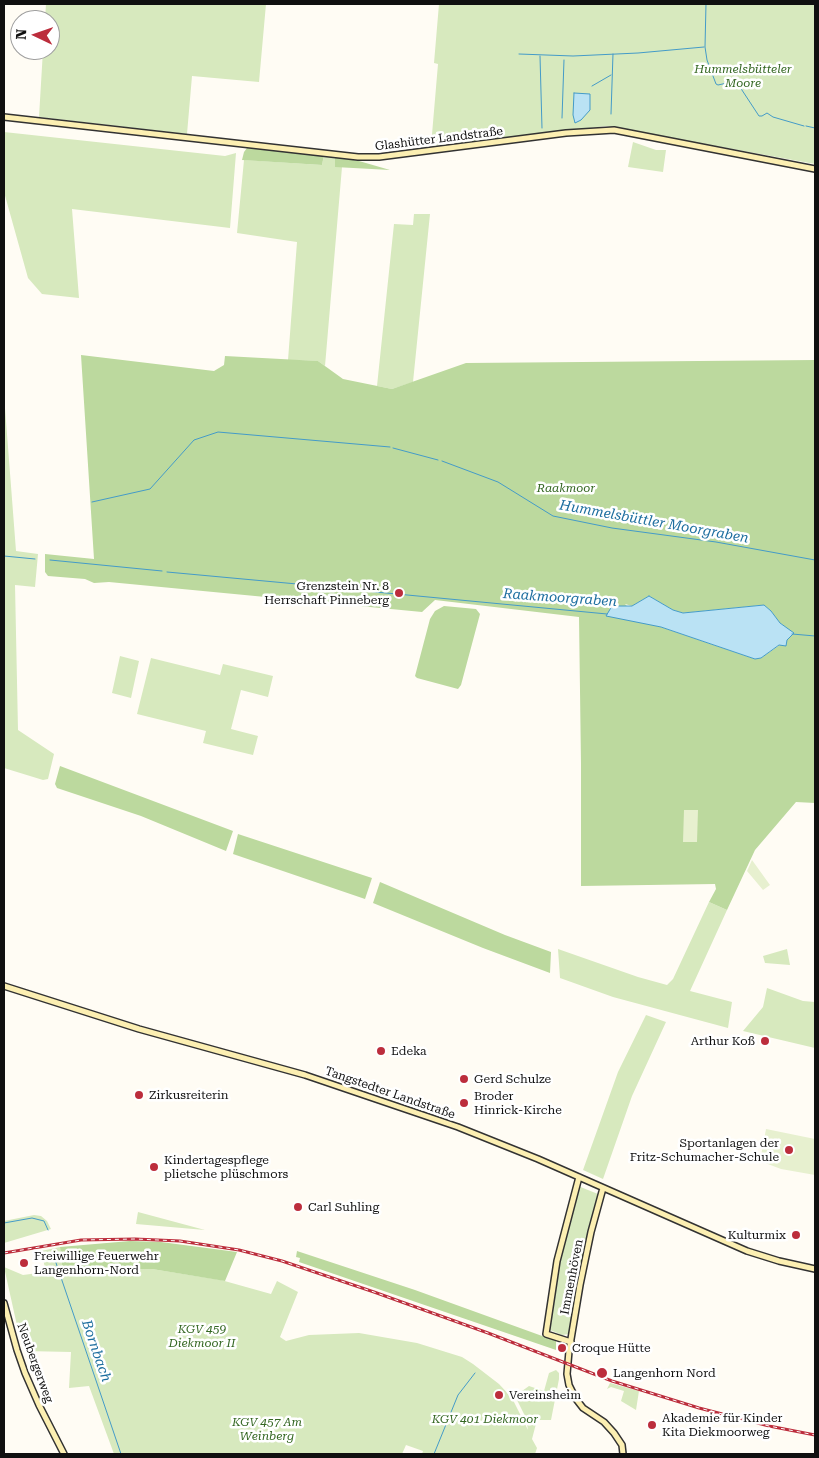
<!DOCTYPE html>
<html>
<head>
<meta charset="utf-8">
<style>
  body { margin:0 }
  #map { position:relative; width:819px; height:1458px; overflow:hidden; background:#fffcf4; font-family:"Roboto Serif",serif }
  canvas { display:block }
  .frame { position:absolute; inset:0; border:5px solid #101010; pointer-events:none }
  .north { position:absolute; left:10px; top:10px; width:50px; height:50px; box-sizing:border-box; background:#fff; border:1px solid #9f9f9f; border-radius:50%; rotate:273deg; font-size:14px; font-weight:700; line-height:20px; text-align:center; color:#101010 }
  .north::after { content:''; display:block; margin:auto; width:18px; height:22px; background:#bc2d3c; clip-path:polygon(50% 0,100% 100%,50% 72%,0 100%) }
</style>
</head>
<body>
<div id="map">
<canvas width="819" height="1458"></canvas>
<div class="frame"></div>
<div class="north">N</div>
</div>
<script>
const context = document.querySelector('canvas').getContext('2d');
context.lineJoin = 'round';
function paint(path, color) {
  context.fillStyle = color;
  context.fill(path, 'evenodd');
}
function shape(rows) {
  const path = new Path2D();
  for (const r of rows) {
    path.moveTo(r[0], r[1]);
    for (let i = 2; i < r.length; i += 2) path.lineTo(r[i], r[i + 1]);
  }
  return path;
}
function stroke(path, color, width, dash) {
  context.strokeStyle = color;
  context.lineWidth = width;
  context.lineCap = dash ? 'butt' : 'round';
  context.setLineDash(dash || []);
  context.stroke(path);
}
function write(font, color, halo, rows, align = 'center') {
  context.font = font + ' "Roboto Serif",serif';
  context.lineWidth = 5;
  context.setLineDash([]);
  context.textBaseline = 'middle';
  context.strokeStyle = halo;
  context.fillStyle = color;
  for (const [text, x, y, turn = 0] of rows) {
    context.save();
    context.translate(x, y);
    context.rotate((+turn || 0) * Math.PI / 180);
    context.textAlign = isNaN(turn) ? turn : align;
    if (halo) context.strokeText(text, 0, 0);
    context.fillText(text, 0, 0);
    context.restore();
  }
}
const green = shape([
  [46,4,266,4,259,82,192,76,187,134,39,117,43,50,50,50,50,20,45,20],
  [439,4,815,4,815,164,606,126,505,139,505,138,431,146,438,64,434,63],
  [4,132,225,156,236,153,230,228,72,209,79,298,42,294,28,278,4,192],
  [633,142,656,150,666,150,663,172,628,167],
  [324,155,335,157,335,166,342,167,325,366,318,361,288,360,297,242,237,233,244,160,322,165],
  [414,214,430,214,413,382,392,389,377,386,394,224,413,225],
  [4,395,16,551,38,554,35,587,15,585,18,730,54,754,48,779,43,780,4,768],
  [120,656,139,661,131,698,112,693],
  [151,658,220,675,223,664,273,676,268,697,241,690,231,729,258,736,253,755,203,743,206,731,137,714],
  [709,902,727,910,690,991,732,1002,728,1028,613,997,560,978,558,949,638,977,667,985,673,979],
  [787,949,790,965,765,963,763,956],
  [767,988,803,1001,815,1002,815,1048,743,1031,763,1007],
  [646,1015,666,1022,632,1096,603,1179,583,1170,618,1072],
  [578,1186,598,1194,586,1239,569,1334,562,1335,550,1330,561,1258],
  [138,1212,205,1230,136,1224],
  [34,1215,41,1216,47,1221,51,1229,4,1243,4,1221],
  [60,1247,63,1273,95,1270,152,1269,221,1280,271,1294,277,1281,298,1292,280,1337,286,1341,309,1335,359,1333,417,1343,462,1357,473,1364,499,1384,512,1398,528,1430,526,1418,515,1396,529,1386,544,1391,549,1373,556,1370,559,1373,559,1379,551,1420,537,1420,532,1439,537,1448,535,1454,422,1454,423,1451,406,1445,402,1454,114,1454,89,1386,69,1388,71,1352,25,1351,16,1321,4,1267,23,1275,46,1272,41,1251],
  [610,1383,639,1391,636,1410,621,1401,624,1391,611,1387,607,1389]
]);
const forest = shape([
  [247,148,324,155,322,165,242,160,244,152],
  [335,157,359,161,390,170,335,167],
  [81,355,214,371,224,365,225,356,318,361,343,379,392,389,466,363,815,360,815,803,796,802,755,850,727,910,709,902,716,889,715,884,581,886,581,764,579,617,435,600,422,612,109,582,94,583,85,579,48,576,45,572,45,554,94,559],
  [649,596,673,610,683,613,764,605,771,611,780,623,793,633,787,640,761,658,755,659,661,627,642,622,625,604,632,606],
  [444,606,476,609,480,614,461,685,458,689,417,678,415,676,430,619,435,611],
  [60,766,233,831,226,851,141,816,57,788,55,784],
  [238,834,372,878,365,899,233,854],
  [380,882,505,935,551,952,550,973,483,948,373,903],
  [130,1241,161,1242,237,1252,225,1281,152,1269,95,1270,63,1273,60,1247],
  [297,1251,415,1290,556,1341,556,1350,299,1262,300,1258,296,1257]
]);
const pitch = shape([
  [684,810,698,810,697,842,683,842],
  [752,860,770,885,763,890,747,871],
  [766,1129,815,1139,815,1175,781,1169,760,1161]
]);
const water = shape([
  [574,93,590,94,590,110,581,120,575,123,573,115,574,93],
  [649,596,673,610,683,613,764,605,771,611,780,623,794,633,787,640,786,646,779,645,761,658,755,659,661,627,606,616,612,606,632,606,649,596]
]);
const stream = shape([
  [706,4,705,47,707,60,716,84,718,85,736,81,759,116,762,116,767,113,773,117,804,126],
  [519,54,573,56,638,53,704,47],
  [540,56,542,128],
  [592,86,611,75],
  [611,114,613,54],
  [562,118,564,60],
  [806,126,815,128],
  [393,448,438,460],
  [442,461,498,482,553,516,612,528,716,542,815,560],
  [92,502,150,489,194,440,218,432,390,447],
  [4,556,35,559],
  [50,560,162,571],
  [167,572,297,584],
  [302,585,607,614],
  [792,634,815,636],
  [4,1223,32,1218,44,1221,48,1230],
  [53,1254,121,1454],
  [434,1454,458,1395,475,1373]
]);
const secondary = shape([
  [4,117,358,157,379,157,566,133,614,130,815,169],
  [4,986,139,1029,305,1075,458,1127,538,1159,747,1251,779,1261,815,1269],
  [603,1188,591,1232,580,1285,569,1351,567,1374,569,1385,576,1399,583,1408,604,1422,614,1433,622,1445,623,1454],
  [4,1303,17,1350,25,1373,39,1405,64,1454],
  [571,1342,546,1334,557,1261,579,1177]
]);
const rail = shape([
  [4,1253,81,1240,135,1239,180,1241,239,1250,282,1261,374,1292,488,1333,612,1381,699,1408,769,1426,815,1435]
]);
const markers = [
  [399,593,5,"#bc2d3c"],
  [765,1041,5,"#bc2d3c"],
  [381,1051,5,"#bc2d3c"],
  [464,1079,5,"#bc2d3c"],
  [139,1095,5,"#bc2d3c"],
  [464,1103,5,"#bc2d3c"],
  [789,1150,5,"#bc2d3c"],
  [154,1167,5,"#bc2d3c"],
  [298,1207,5,"#bc2d3c"],
  [796,1235,5,"#bc2d3c"],
  [24,1263,5,"#bc2d3c"],
  [562,1348,5,"#bc2d3c"],
  [602,1373,6,"#bc2d3c"],
  [499,1395,5,"#bc2d3c"],
  [652,1425,5,"#bc2d3c"]
];
const parkNames = [
  ["Hummelsbütteler",743,69],
  ["Moore",743,83],
  ["Raakmoor",566,488],
  ["KGV 459",202,1329],
  ["Diekmoor II",202,1343],
  ["KGV 401 Diekmoor",485,1419],
  ["KGV 457 Am",267,1422],
  ["Weinberg",267,1436]
];
const streetNames = [
  ["Glashütter Landstraße",439,139,-7],
  ["Tangstedter Landstraße",390,1093,19],
  ["Immenhöven",572,1277,-79],
  ["Neubergerweg",35,1363,70]
];
const poiNames = [
  ["Grenzstein Nr. 8",389,586,"right"],
  ["Herrschaft Pinneberg",389,600,"right"],
  ["Arthur Koß",755,1041,"right"],
  ["Edeka",391,1051],
  ["Gerd Schulze",474,1079],
  ["Zirkusreiterin",149,1095],
  ["Broder",474,1096],
  ["Hinrick-Kirche",474,1110],
  ["Sportanlagen der",779,1143,"right"],
  ["Fritz-Schumacher-Schule",779,1157,"right"],
  ["Kindertagespflege",164,1160],
  ["plietsche plüschmors",164,1174],
  ["Carl Suhling",308,1207],
  ["Kulturmix",786,1235,"right"],
  ["Freiwillige Feuerwehr",34,1256],
  ["Langenhorn-Nord",34,1270],
  ["Croque Hütte",572,1348],
  ["Langenhorn Nord",613,1373],
  ["Vereinsheim",509,1395],
  ["Akademie für Kinder",662,1418],
  ["Kita Diekmoorweg",662,1432]
];
const waterNames = [
  ["Hummelsbüttler Moorgraben",654,522,10],
  ["Raakmoorgraben",560,598,4],
  ["Bornbach",96,1351,71]
];
paint(green, '#d7e9be');
paint(forest, '#bcd99e');
paint(pitch, '#e7f0cf');
paint(water, '#bae2f4');
stroke(water, '#449bc8', 1);
stroke(stream, '#449bc8', 1);
stroke(secondary, '#323232', 8);
stroke(secondary, '#fcefb2', 5);
stroke(rail, '#bc2d3c', 3);
stroke(rail, '#fff', 1, [4]);
for (const [x, y, r, color] of markers) {
  const dot = new Path2D();
  dot.arc(x, y, r, 0, 2 * Math.PI);
  context.fillStyle = color;
  context.fill(dot);
  stroke(dot, '#fff', 2);
}
write('italic 12px', '#346722', '#fff', parkNames);
write('12px', '#101010', '#fff', streetNames);
write('12px', '#101010', '#fff', poiNames, 'left');
write('italic 14px', '#1d6e9f', '#fff', waterNames);
</script>
</body>
</html>
